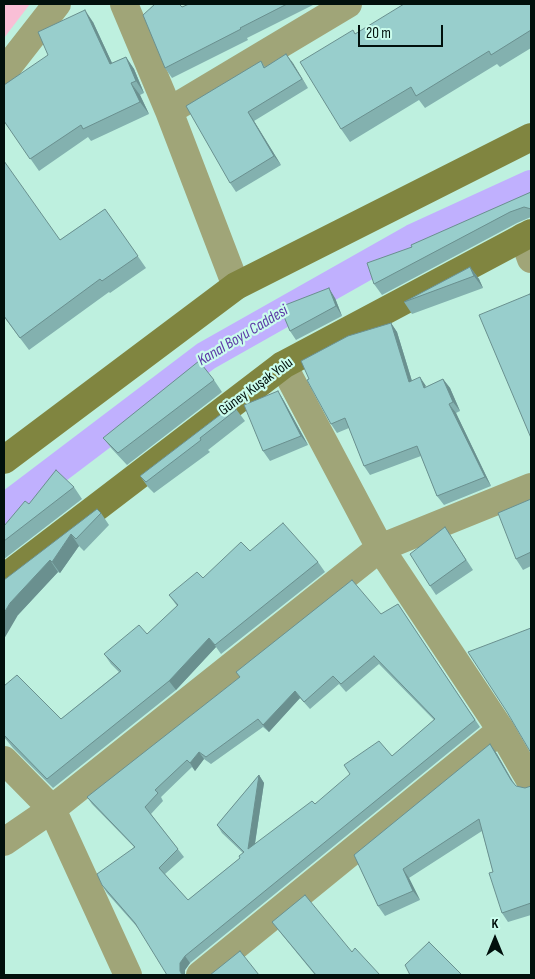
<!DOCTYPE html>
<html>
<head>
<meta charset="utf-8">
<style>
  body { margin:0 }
  #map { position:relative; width:535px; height:979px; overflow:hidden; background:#bef0df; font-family:"Sofia Sans Condensed",sans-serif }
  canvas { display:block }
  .frame { position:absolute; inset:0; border:5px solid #01100c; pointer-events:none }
  .north { position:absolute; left:470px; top:914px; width:50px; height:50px; -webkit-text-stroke:4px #cbfded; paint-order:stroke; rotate:0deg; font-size:14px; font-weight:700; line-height:20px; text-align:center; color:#01100c }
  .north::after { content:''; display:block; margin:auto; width:18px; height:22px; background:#01100c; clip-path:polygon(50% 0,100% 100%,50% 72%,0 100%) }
  .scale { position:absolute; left:358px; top:25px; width:85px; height:22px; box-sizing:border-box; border:2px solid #01100c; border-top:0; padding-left:6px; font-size:15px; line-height:18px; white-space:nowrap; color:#01100c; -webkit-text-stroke:4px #cbfded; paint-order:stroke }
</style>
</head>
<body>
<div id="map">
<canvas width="535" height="979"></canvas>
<div class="frame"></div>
<div class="north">K</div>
<div class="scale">20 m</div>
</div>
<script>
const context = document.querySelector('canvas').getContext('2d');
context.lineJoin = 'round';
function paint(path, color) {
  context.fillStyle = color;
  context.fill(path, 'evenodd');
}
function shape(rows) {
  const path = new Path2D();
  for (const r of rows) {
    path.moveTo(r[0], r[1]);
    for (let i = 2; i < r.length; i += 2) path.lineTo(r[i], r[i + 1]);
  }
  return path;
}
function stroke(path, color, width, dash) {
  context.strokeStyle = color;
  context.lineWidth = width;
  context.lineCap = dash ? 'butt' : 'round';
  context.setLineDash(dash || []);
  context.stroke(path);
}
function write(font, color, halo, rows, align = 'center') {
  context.font = font + ' "Sofia Sans Condensed",sans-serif';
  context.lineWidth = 4.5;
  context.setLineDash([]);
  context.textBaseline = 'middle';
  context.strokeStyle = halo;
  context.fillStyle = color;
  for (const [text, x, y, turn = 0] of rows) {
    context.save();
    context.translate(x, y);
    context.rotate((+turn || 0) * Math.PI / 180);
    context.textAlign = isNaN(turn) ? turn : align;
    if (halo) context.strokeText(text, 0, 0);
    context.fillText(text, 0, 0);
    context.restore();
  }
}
const green = shape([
  [4,4,30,4,4,38]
]);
const canal = shape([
  [4,509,206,356,413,239,531,185]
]);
const street = shape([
  [124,4,169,111,236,286],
  [4,72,57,4],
  [169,111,348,4],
  [523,237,531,259],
  [283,365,380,548,501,730,531,782],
  [4,760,52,809,128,975],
  [4,842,52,809,380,548,531,487],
  [200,975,501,730]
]);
const secondary = shape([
  [4,460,236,286,531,137],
  [4,578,283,365,531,233]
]);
const wall = shape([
  [189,4,315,4,247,38,248,40,172,78,165,68,182,7],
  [531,4,531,48,500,67,497,64,425,108,419,100,350,142,341,129,356,33],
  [93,22,112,63,126,57,134,69,144,93,140,95,149,114,91,141,88,137,39,171,4,121,48,55],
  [286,54,308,88,254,121,281,165,236,192,230,183,261,61,265,67],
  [531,192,531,217,517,223,382,295,374,284,412,247],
  [105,209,146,268,110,293,109,292,29,350,4,317,60,240],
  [470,267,479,279,483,288,412,314,404,302],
  [335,298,342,316,296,340,290,331],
  [391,323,397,332,412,381,426,387,443,379,450,388,460,411,456,413,491,486,444,505,437,496,421,456,370,475,364,466,349,428,337,433,331,424],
  [214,380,222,392,127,465,112,449,103,438],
  [278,391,284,401,308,445,270,461,263,451],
  [233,405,245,421,208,450,210,452,154,493,148,487,140,476],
  [74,487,82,499,4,559,4,526,29,504],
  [531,499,531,566,523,570,516,559],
  [101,513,109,525,84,551,79,546,60,573,58,572,18,615,4,580],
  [445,527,473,570,436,595,430,586],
  [250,551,318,562,325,572,221,654,216,647,176,690,53,788,13,748,4,737,4,686,61,719,119,672,111,664,104,654,147,634,177,606,169,595,203,578],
  [398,604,480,727,190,963,185,970,138,928,107,893,102,885,134,847,92,804,87,797],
  [379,664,434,720,392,756,315,804,255,844,264,783,259,775,217,825,222,833,243,853,240,858,188,900,165,874,184,857,151,814,163,801,161,797,192,767,195,771,204,759,211,764,263,727,269,732,300,698,310,709,339,684,346,692],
  [490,744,497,754,514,783,516,786,525,788,531,786,531,915,508,922,502,913,493,872,482,831,409,878,420,900,385,916,378,906,354,855],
  [272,922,352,952,380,975,315,975,279,931]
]);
const shadedWall = shape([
  [85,10,93,22,118,76,110,64],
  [286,54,293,63,308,88,302,79],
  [126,57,134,69,144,93,136,81],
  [131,83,140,95,149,114,140,102],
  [248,112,254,121,281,165,274,156],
  [470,267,479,279,483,288,474,276],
  [329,288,335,298,342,316,336,306],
  [391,323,397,332,415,391,409,382],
  [420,377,426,386,424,388],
  [443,379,450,388,460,411,453,402],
  [278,391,284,401,308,445,301,436],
  [449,404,456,413,491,486,485,477],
  [71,534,79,546,60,573,52,562],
  [50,560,58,572,18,615,4,639,4,613,10,603],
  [209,638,216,647,176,690,169,681],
  [295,691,300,698,269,732,263,725],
  [490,744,497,754,517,790,511,780],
  [199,752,204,759,195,771,190,763],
  [259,775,264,783,253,856,248,849],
  [403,869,409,878,420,900,413,891],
  [185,956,190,963,185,970,185,975,182,975,180,971,180,963]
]);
const building = shape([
  [155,4,179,4,182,7,189,4,287,4,240,28,241,29,165,68,143,15,155,4],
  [404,4,531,4,531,30,491,55,489,51,416,96,411,87,341,129,300,62,353,30,355,34,404,4],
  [85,10,110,64,126,57,136,81,131,83,140,102,83,129,81,125,30,159,4,121,4,85,48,55,38,32,85,10],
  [286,54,302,79,248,112,274,156,230,183,186,106,261,61,264,68,286,54],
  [4,161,60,240,105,209,138,256,102,281,100,279,20,338,4,316,4,161],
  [531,192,531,209,524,207,510,212,374,284,367,263,412,247,411,245,531,192],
  [470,267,474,276,404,302,470,267],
  [329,288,336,306,290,331,280,307,329,288],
  [530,294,531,298,531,438,479,315,530,294],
  [391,323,409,382,420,377,424,388,443,379,453,402,449,404,485,477,437,496,417,446,364,466,345,418,331,424,307,380,309,379,301,361,348,336,391,323],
  [199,361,214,380,118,453,103,438,199,361],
  [278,391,301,436,263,451,244,405,278,391],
  [233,405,236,410,200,438,201,440,146,482,140,476,233,405],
  [56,470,74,487,4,541,4,530,5,529,4,528,4,526,25,501,29,504,56,470],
  [531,499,531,552,516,559,498,513,531,499],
  [97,509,101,513,76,539,71,534,52,562,50,560,10,603,4,613,4,580,97,509],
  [283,523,318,562,215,645,209,638,169,681,47,779,4,735,4,686,17,675,61,719,121,671,104,654,139,625,147,634,178,605,169,595,197,572,203,578,241,542,250,551,283,523],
  [445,527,466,560,430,586,410,554,445,527],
  [352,580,381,614,398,604,475,720,185,956,180,963,180,971,182,975,167,975,135,923,102,885,97,874,135,847,87,797,240,677,236,672,352,580],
  [374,656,435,719,392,756,379,741,344,765,350,774,315,804,312,801,248,849,259,775,217,825,244,852,239,856,240,858,188,900,159,868,178,849,145,807,158,793,155,790,187,760,190,763,199,752,206,757,258,719,263,725,295,691,304,702,333,676,341,684,374,656],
  [531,628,531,753,507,712,468,652,531,628],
  [490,744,511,780,516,786,525,788,531,786,531,903,502,913,489,873,493,872,479,819,403,869,413,891,378,906,354,855,490,744],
  [305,895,352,952,355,948,380,975,316,975,272,922,305,895],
  [429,942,462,975,410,975,405,965,429,942],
  [240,951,259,975,210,975,240,951]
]);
const streetNames = [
  ["Güney Kuşak Yolu",256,387,-36]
];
const waterNames = [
  ["Kanal Boyu Caddesi",243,336,-31]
];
paint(green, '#f9bfd6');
stroke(canal, '#c0b0fe', 30);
stroke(street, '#a0a578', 28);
stroke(secondary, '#808540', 28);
paint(wall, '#83b1af');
paint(shadedWall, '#6a908f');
paint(building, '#98cecc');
stroke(building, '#6a908f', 1);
write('15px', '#01100c', '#cbfded', streetNames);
write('italic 16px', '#5c3aa7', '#cbfded', waterNames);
</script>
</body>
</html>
